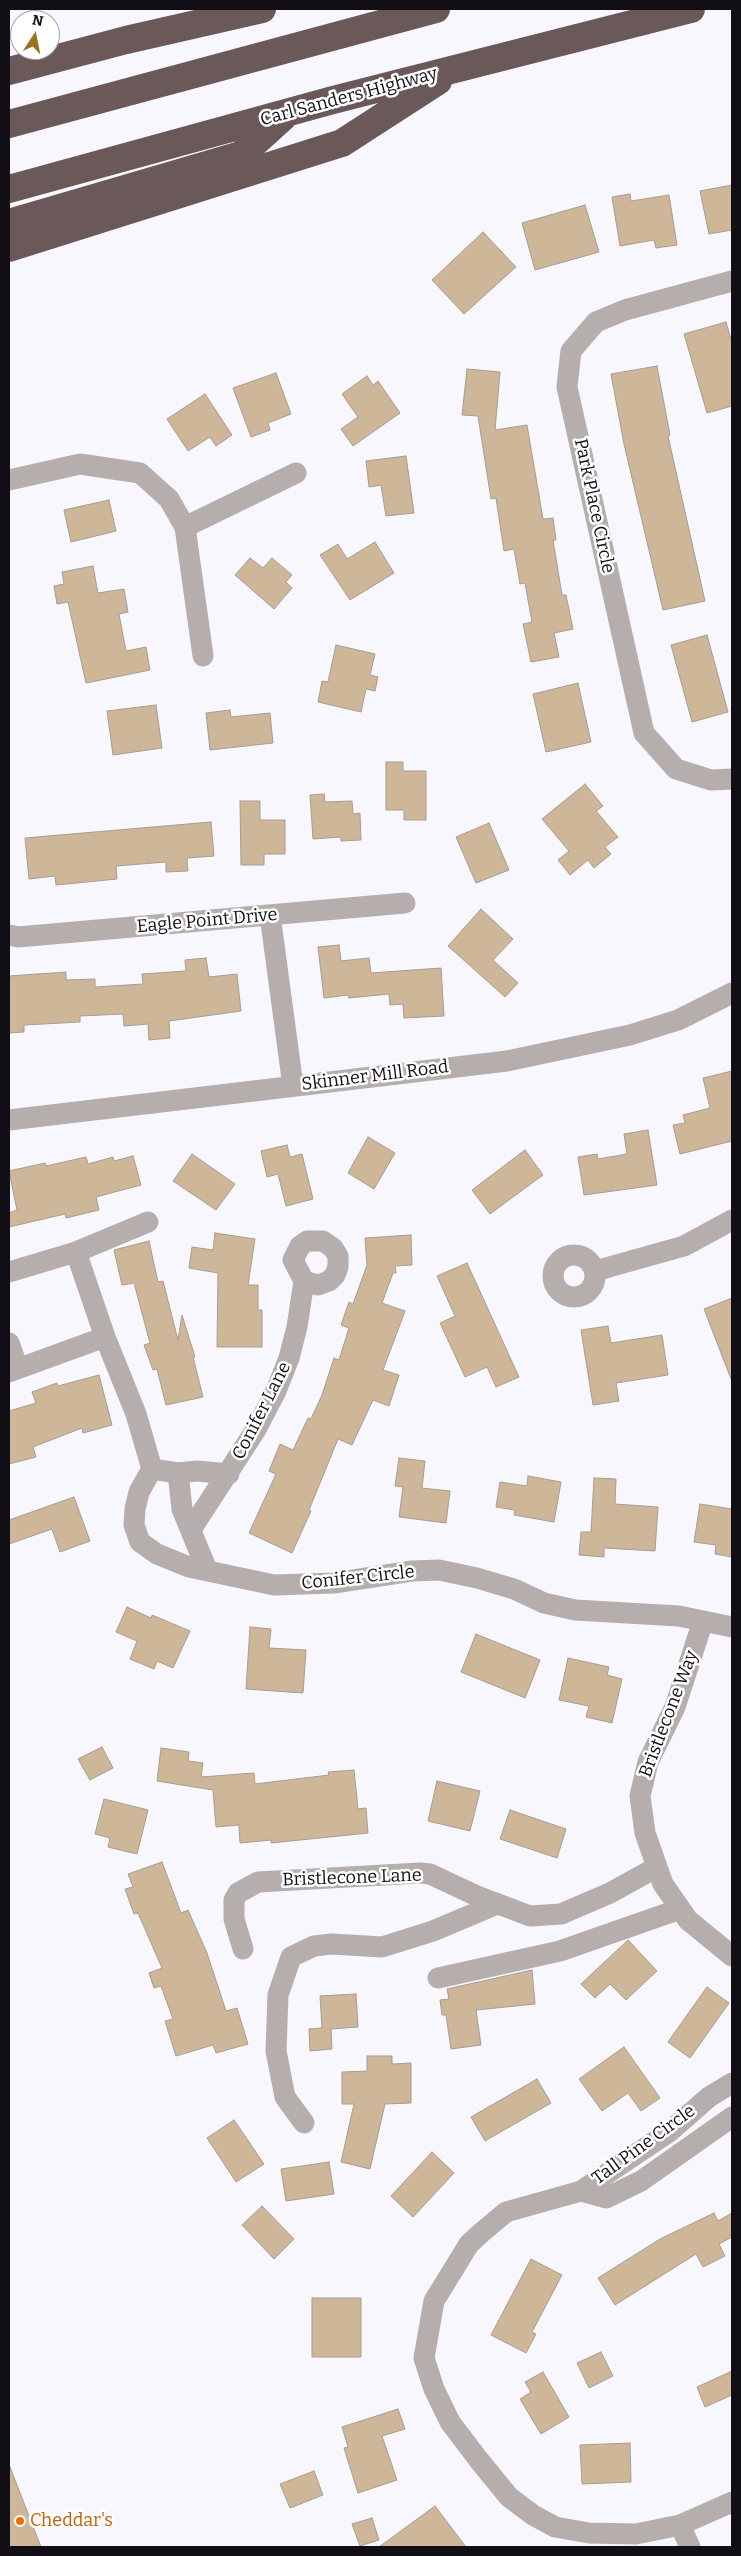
<!DOCTYPE html>
<html>
<head>
<meta charset="utf-8">
<style>
  body { margin:0 }
  #map { position:relative; width:741px; height:2556px; overflow:hidden; background:#f8f7fe; font-family:Bitter,serif }
  canvas { display:block }
  .frame { position:absolute; inset:0; border:10px solid #110f15; pointer-events:none }
  .north { position:absolute; left:10px; top:10px; width:50px; height:50px; box-sizing:border-box; background:#fff; border:1px solid #a09fa1; border-radius:50%; rotate:11deg; font-size:14px; font-weight:700; line-height:20px; text-align:center; color:#110f15 }
  .north::after { content:''; display:block; margin:auto; width:18px; height:22px; background:#9d7322; clip-path:polygon(50% 0,100% 100%,50% 72%,0 100%) }
</style>
</head>
<body>
<div id="map">
<canvas width="741" height="2556"></canvas>
<div class="frame"></div>
<div class="north">N</div>
</div>
<script>
const context = document.querySelector('canvas').getContext('2d');
context.lineJoin = 'round';
function paint(path, color) {
  context.fillStyle = color;
  context.fill(path, 'evenodd');
}
function shape(rows) {
  const path = new Path2D();
  for (const r of rows) {
    if (r.length === 3) {
      path.moveTo(r[0] + r[2], r[1]);
      path.arc(r[0], r[1], r[2], 0, 2 * Math.PI);
      continue;
    }
    path.moveTo(r[0], r[1]);
    for (let i = 2; i < r.length; i += 2) path.lineTo(r[i], r[i + 1]);
  }
  return path;
}
function stroke(path, color, width, dash) {
  context.strokeStyle = color;
  context.lineWidth = width;
  context.lineCap = dash ? 'butt' : 'round';
  context.setLineDash(dash || []);
  context.stroke(path);
}
function write(font, color, halo, rows, align = 'center') {
  context.font = font + ' Bitter,serif';
  context.lineWidth = 5;
  context.setLineDash([]);
  context.textBaseline = 'middle';
  context.strokeStyle = halo;
  context.fillStyle = color;
  for (const [text, x, y, turn = 0] of rows) {
    context.save();
    context.translate(x, y);
    context.rotate((+turn || 0) * Math.PI / 180);
    context.textAlign = isNaN(turn) ? turn : align;
    if (halo) context.strokeText(text, 0, 0);
    context.fillText(text, 0, 0);
    context.restore();
  }
}
const building = shape([
  [732,185,732,230,709,234,700,191,732,185],
  [630,194,631,201,669,195,677,245,656,248,654,240,620,246,612,197,630,194],
  [585,205,599,252,535,270,522,223,585,205],
  [483,232,516,267,464,314,432,280,483,232],
  [726,322,732,343,732,406,707,413,684,334,726,322],
  [657,366,670,435,668,436,705,601,663,610,624,444,611,374,657,366],
  [467,369,500,372,495,430,527,425,543,519,553,518,556,540,553,540,562,595,566,595,573,629,554,633,559,657,531,662,523,624,532,622,525,583,520,584,514,549,504,551,496,498,491,499,478,416,462,415,467,369],
  [276,373,291,414,268,423,270,430,251,437,233,388,276,373],
  [367,376,373,385,378,381,400,413,353,446,341,429,358,417,342,394,367,376],
  [205,394,232,435,216,446,210,437,188,451,167,419,205,394],
  [406,456,414,513,386,516,381,485,369,487,366,461,406,456],
  [109,500,116,531,71,542,64,510,109,500],
  [375,542,394,573,350,600,320,555,338,544,347,559,375,542],
  [250,558,263,568,272,558,292,575,286,582,292,588,274,609,235,575,250,558],
  [93,566,98,593,124,589,128,612,119,614,126,651,146,647,150,670,86,683,68,602,57,604,54,586,64,584,62,572,93,566],
  [707,635,728,712,692,722,671,645,707,635],
  [336,645,375,654,370,675,378,677,375,691,366,689,361,712,318,702,322,681,328,682,336,645],
  [578,683,591,742,546,752,533,694,578,683],
  [156,705,162,748,113,755,107,711,156,705],
  [230,710,231,717,270,713,273,743,210,750,206,713,230,710],
  [386,762,403,762,403,771,426,771,426,820,404,820,404,810,386,810,386,762],
  [585,784,603,806,596,811,618,837,605,847,611,854,594,868,588,860,570,875,558,860,569,851,542,819,585,784],
  [324,794,325,802,352,801,353,814,360,813,361,840,341,841,341,837,313,839,310,795,324,794],
  [240,801,260,801,260,820,285,820,285,854,264,854,264,865,241,865,240,801],
  [211,822,214,856,187,858,188,871,166,872,166,862,116,866,117,879,56,885,55,876,29,879,25,838,211,822],
  [489,823,509,870,476,883,456,837,489,823],
  [481,909,513,939,493,960,518,983,505,997,448,946,481,909],
  [339,945,341,961,369,958,371,973,441,968,444,1016,404,1018,403,1004,390,1005,389,994,349,998,348,995,324,998,318,947,339,945],
  [206,958,209,977,237,974,241,1011,169,1021,170,1038,149,1040,148,1024,124,1026,123,1014,80,1016,80,1022,24,1025,24,1032,9,1033,9,976,66,972,66,980,95,979,95,987,143,984,142,974,186,971,185,960,206,958],
  [732,1071,732,1141,680,1154,673,1125,685,1123,683,1115,710,1108,703,1078,732,1071],
  [648,1130,657,1185,584,1195,578,1157,597,1154,598,1159,627,1154,624,1134,648,1130],
  [368,1137,395,1153,374,1189,348,1173,368,1137],
  [287,1145,290,1157,302,1154,313,1199,286,1206,278,1174,267,1177,261,1151,287,1145],
  [525,1150,543,1175,490,1214,472,1190,525,1150],
  [192,1154,235,1184,216,1210,173,1181,192,1154],
  [133,1156,141,1185,96,1197,99,1210,66,1218,65,1214,9,1227,9,1213,17,1210,9,1171,45,1163,46,1166,86,1157,88,1164,113,1157,114,1161,133,1156],
  [215,1233,255,1239,248,1285,258,1285,258,1310,262,1310,262,1347,217,1347,218,1273,189,1268,192,1247,213,1250,215,1233],
  [411,1235,412,1265,395,1266,396,1273,393,1273,382,1303,405,1311,383,1370,399,1375,389,1406,373,1400,352,1445,338,1439,309,1510,311,1511,292,1553,249,1533,276,1474,269,1471,280,1444,293,1450,308,1418,311,1419,322,1395,334,1358,339,1360,349,1328,341,1325,349,1302,353,1304,367,1265,365,1238,411,1235],
  [149,1241,158,1282,163,1281,178,1340,182,1315,195,1357,193,1357,203,1397,166,1405,157,1369,153,1370,144,1345,150,1343,134,1283,122,1285,114,1250,149,1241],
  [467,1263,519,1377,496,1387,487,1367,465,1377,440,1323,455,1316,437,1276,467,1263],
  [732,1298,732,1378,731,1379,704,1309,732,1298],
  [608,1326,611,1343,662,1335,668,1375,616,1383,619,1401,593,1405,581,1330,608,1326],
  [99,1375,112,1425,83,1433,82,1428,33,1447,36,1457,9,1464,9,1411,36,1403,32,1392,57,1383,58,1386,99,1375],
  [399,1458,425,1461,422,1488,450,1491,446,1523,399,1517,403,1487,395,1486,399,1458],
  [528,1476,561,1482,554,1522,514,1515,515,1510,496,1507,500,1482,527,1486,528,1476],
  [594,1478,616,1479,615,1504,658,1507,655,1551,604,1548,604,1557,579,1555,581,1532,591,1532,594,1478],
  [74,1497,90,1541,60,1552,52,1529,9,1544,9,1520,74,1497],
  [700,1504,732,1509,732,1557,715,1554,716,1545,694,1542,700,1504],
  [127,1607,151,1618,152,1615,190,1631,173,1668,157,1661,154,1669,130,1659,137,1641,116,1632,127,1607],
  [250,1627,271,1629,269,1648,306,1650,303,1693,246,1689,250,1627],
  [476,1634,540,1660,525,1698,461,1672,476,1634],
  [568,1658,609,1667,607,1675,622,1679,612,1723,586,1717,589,1706,559,1700,568,1658],
  [102,1747,113,1768,90,1780,78,1759,102,1747],
  [161,1748,189,1752,188,1761,203,1763,201,1777,254,1773,255,1784,329,1775,328,1772,354,1770,358,1809,366,1808,368,1833,271,1843,271,1840,240,1843,239,1825,216,1827,213,1790,157,1781,161,1748],
  [437,1781,480,1791,470,1831,428,1821,437,1781],
  [104,1799,148,1810,137,1854,108,1847,110,1838,95,1834,104,1799],
  [510,1810,566,1829,557,1858,500,1839,510,1810],
  [162,1862,181,1913,188,1910,207,1953,226,2011,237,2008,248,2044,216,2053,213,2045,176,2056,165,2021,173,2019,161,1986,154,1988,149,1973,162,1968,138,1913,134,1914,125,1889,133,1887,128,1874,162,1862],
  [628,1940,657,1971,626,2000,610,1984,595,1998,581,1984,628,1940],
  [532,1970,535,2004,476,2010,481,2045,451,2049,446,2015,442,2015,440,2000,449,1999,447,1989,532,1970],
  [707,1987,729,2003,690,2058,668,2042,707,1987],
  [356,1994,358,2027,331,2029,332,2049,310,2051,309,2029,322,2028,320,1996,356,1994],
  [624,2047,660,2098,641,2111,628,2093,602,2111,579,2079,624,2047],
  [367,2056,392,2056,392,2064,411,2063,411,2103,385,2104,370,2169,341,2162,354,2104,342,2104,342,2072,367,2071,367,2056],
  [537,2079,551,2103,485,2141,471,2117,537,2079],
  [234,2120,264,2164,236,2182,207,2138,234,2120],
  [432,2152,454,2173,413,2217,391,2196,432,2152],
  [329,2162,334,2194,286,2201,281,2169,329,2162],
  [262,2206,294,2239,274,2259,242,2225,262,2206],
  [714,2213,718,2221,732,2213,732,2237,719,2244,725,2256,703,2267,696,2254,615,2305,598,2278,660,2239,714,2213],
  [531,2259,562,2275,532,2332,536,2334,526,2353,491,2335,531,2259],
  [312,2298,361,2298,361,2357,312,2357,312,2298],
  [601,2352,613,2376,589,2388,577,2363,601,2352],
  [732,2371,732,2395,705,2407,697,2387,732,2371],
  [543,2372,569,2417,541,2434,520,2399,531,2392,525,2382,543,2372],
  [398,2409,405,2429,382,2436,397,2480,358,2493,344,2448,348,2447,342,2427,398,2409],
  [630,2443,631,2482,582,2484,580,2445,630,2443],
  [9,2467,10,2467,41,2547,9,2547,9,2467],
  [314,2471,323,2495,290,2508,280,2484,314,2471],
  [435,2506,466,2547,379,2547,435,2506],
  [372,2518,379,2540,360,2546,352,2524,372,2518]
]);
const minor = shape([
  [732,281,625,310,596,322,571,351,567,387,644,733,676,769,711,780,732,779],
  [9,480,80,464,140,473,169,499,185,527,203,656],
  [185,527,296,473],
  [270,915,293,1086],
  [9,935,18,937,405,903],
  [9,1120,507,1061,630,1035,678,1020,732,993],
  [76,1252,105,1337,136,1414,152,1469],
  [574,1276,21],
  [595,1271,684,1246,732,1220],
  [9,1272,76,1252,148,1222],
  [9,1343,18,1368],
  [9,1372,105,1337],
  [178,1473,182,1509,207,1570],
  [229,1474,197,1471,178,1473,152,1469,139,1492,135,1509,134,1525,140,1542,157,1554,189,1567,274,1585,334,1583,412,1571,439,1570,477,1578,514,1589,544,1603,575,1610,679,1616,732,1627],
  [192,1528,255,1431,276,1391,289,1358,297,1327,304,1281,293,1260,300,1246,307,1241,323,1241,333,1248,338,1256,338,1267,335,1275,329,1281,318,1285,304,1281],
  [703,1621,675,1707,648,1762,640,1796,645,1833,663,1884,688,1920,732,1956],
  [243,1949,234,1919,234,1900,238,1893,258,1882,420,1873,430,1874,477,1896,530,1916,561,1914,610,1893,657,1867],
  [438,1978,560,1951,680,1909],
  [732,2083,709,2097,669,2132,581,2191,506,2212,481,2233,469,2244,434,2301,424,2358,434,2389,450,2422,478,2459,509,2497,533,2515,555,2527,589,2533,636,2534,680,2525,732,2502],
  [304,2123,285,2097,276,2051,278,1995,291,1957,314,1946,332,1944,382,1947,433,1931,497,1904],
  [581,2191,606,2198,641,2181,732,2117],
  [680,2525,690,2547]
]);
const highway = shape([
  [9,71,126,40,262,9],
  [9,124,436,9],
  [9,189,333,100,691,9],
  [9,223,241,155,283,117],
  [9,248,342,143,438,81]
]);
const markers = [
  [20,2521,5,"#e8710a"]
];
const streetNames = [
  ["Carl Sanders Highway",349,97,-15],
  ["Park Place Circle",594,506,78],
  ["Eagle Point Drive",207,921,-5],
  ["Skinner Mill Road",375,1076,-7],
  ["Conifer Lane",262,1411,-63],
  ["Conifer Circle",358,1578,-6],
  ["Bristlecone Way",669,1714,-69],
  ["Bristlecone Lane",352,1878,-2],
  ["Tall Pine Circle",644,2145,-36]
];
const foodNames = [
  ["Cheddar's",30,2521]
];
paint(building, '#ceb699');
stroke(building, '#a79c8f', 1);
stroke(minor, '#b6adad', 21);
stroke(highway, '#6b595a', 28);
for (const [x, y, r, color] of markers) {
  const dot = new Path2D();
  dot.arc(x, y, r, 0, 2 * Math.PI);
  context.fillStyle = color;
  context.fill(dot);
  stroke(dot, '#fff', 2);
}
write('18px', '#110f15', '#fff', streetNames);
write('18px', '#c56008', '#fff', foodNames, 'left');
</script>
</body>
</html>
